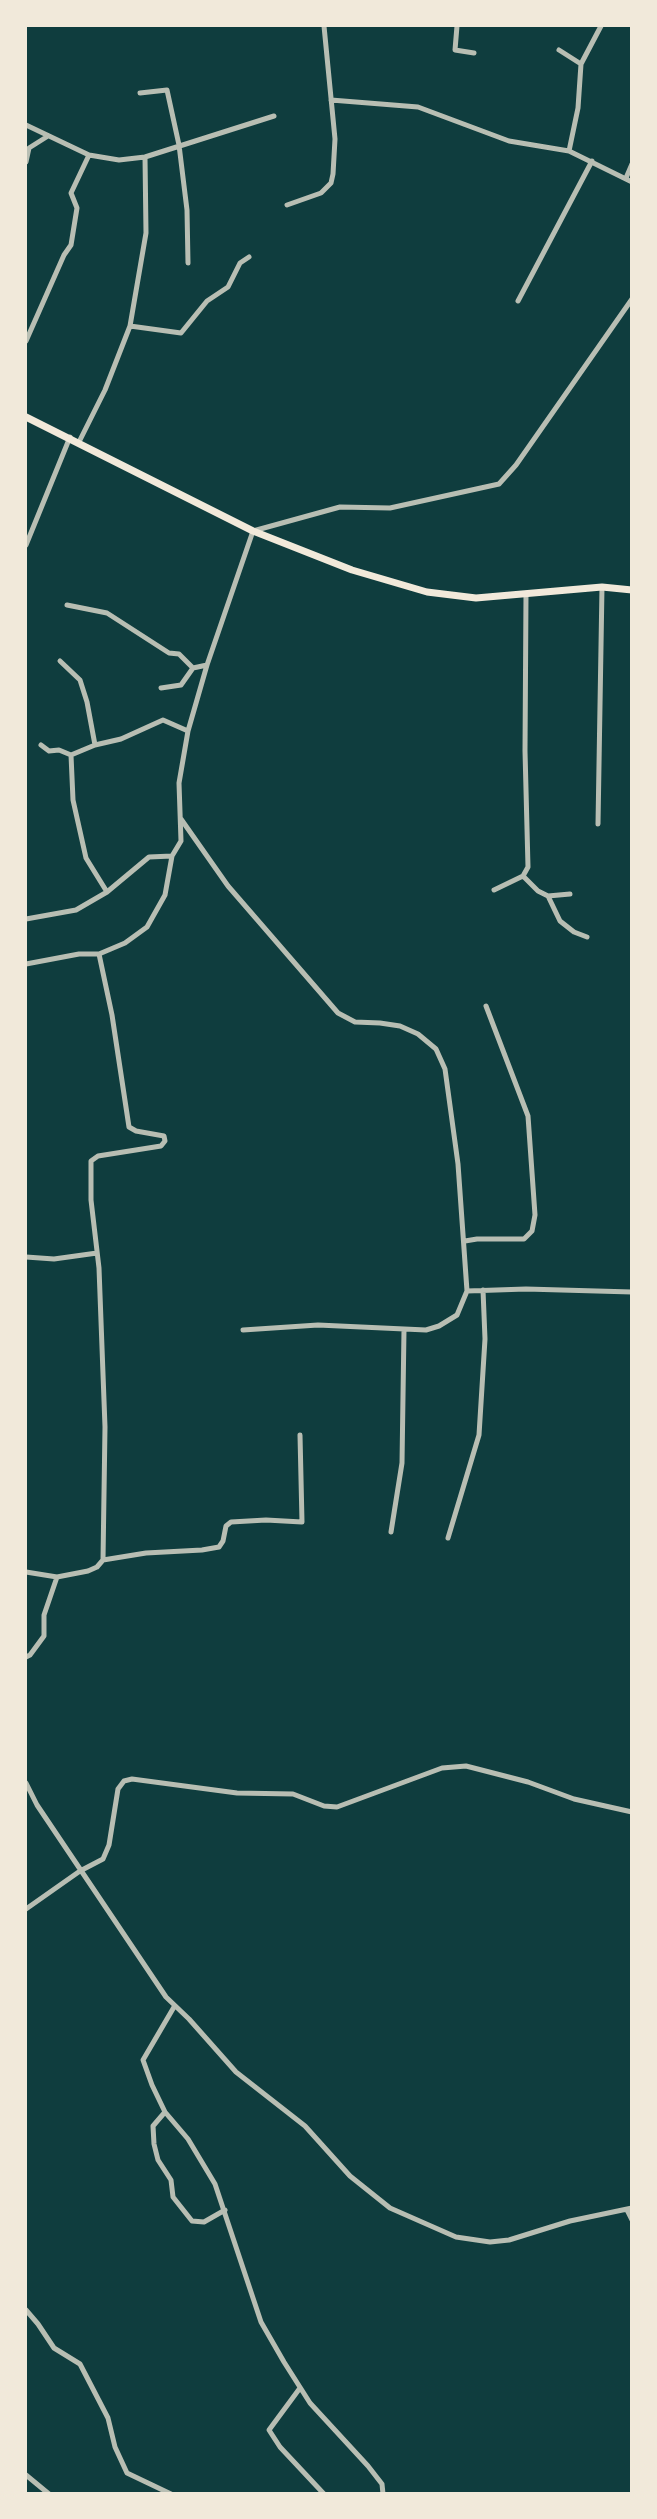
<!DOCTYPE html>
<html>
<head>
<meta charset="utf-8">
<style>
  body { margin:0 }
  #map { position:relative; width:657px; height:2519px; overflow:hidden; background:#0f3d3e; font-family:"Nunito Sans",sans-serif }
  canvas { display:block }
  .frame { position:absolute; inset:0; border:27px solid #f1e9da; pointer-events:none }
</style>
</head>
<body>
<div id="map">
<canvas width="657" height="2519"></canvas>
<div class="frame"></div>
</div>
<script>
const context = document.querySelector('canvas').getContext('2d');
context.lineJoin = 'round';
function shape(rows) {
  const path = new Path2D();
  for (const r of rows) {
    path.moveTo(r[0], r[1]);
    for (let i = 2; i < r.length; i += 2) path.lineTo(r[i], r[i + 1]);
  }
  return path;
}
function stroke(path, color, width, dash) {
  context.strokeStyle = color;
  context.lineWidth = width;
  context.lineCap = dash ? 'butt' : 'round';
  context.setLineDash(dash || []);
  context.stroke(path);
}
const minor = shape([
  [457,26,455,50,474,53],
  [559,50,581,64],
  [140,93,167,90,179,145,187,210,188,263],
  [331,100,418,107,509,141,569,151,632,182],
  [26,125,89,155,119,160,145,157,274,116],
  [569,151,578,108,581,64,601,26],
  [26,162,29,148,48,136],
  [626,178,632,164],
  [287,205,321,193,331,183,333,174,335,139,324,26],
  [518,301,592,161],
  [130,326,181,333,207,301,228,287,240,263,249,257],
  [26,341,64,255,71,245,77,208,71,193,89,155],
  [79,442,105,390,130,326,146,233,145,157],
  [26,545,70,437],
  [526,595,525,751,528,867,523,876,538,891,548,896,560,921,574,932,587,937],
  [67,605,107,613,169,653,179,654,193,668,207,665],
  [60,661,80,680,87,702,95,745],
  [161,688,181,685,193,668],
  [41,745,49,751,59,750,71,755],
  [181,819,228,886,338,1013,355,1022,380,1023,400,1026,418,1034,436,1049,445,1069,458,1164,467,1291,457,1315,439,1326,426,1330,318,1325,243,1330],
  [598,824,602,587],
  [494,890,523,876],
  [107,892,86,858,73,800,71,755,95,745,121,739,163,720,188,731],
  [548,896,570,894],
  [26,919,76,910,107,892,149,857,172,856,181,841,179,783,188,731,207,665,253,531,340,507,390,508,499,484,516,465,632,299],
  [26,964,79,954,99,954,125,943,147,927,165,895,172,856],
  [465,1241,477,1239,524,1239,532,1231,535,1215,528,1116,486,1006],
  [26,1257,54,1259,97,1253],
  [467,1291,526,1289,632,1292],
  [391,1532,402,1463,404,1330],
  [448,1538,479,1435,485,1339,483,1290],
  [103,1560,146,1553,202,1550,219,1547,223,1541,226,1526,231,1522,266,1520,302,1522,300,1435],
  [26,1572,57,1577],
  [26,1657,30,1655,44,1636,44,1615,57,1577,88,1571,97,1567,103,1560,105,1427,99,1268,91,1200,91,1161,98,1156,161,1146,165,1141,164,1136,136,1131,129,1127,112,1015,99,954],
  [26,1783,37,1805,166,1997,189,2019,236,2072,305,2126,350,2176,390,2208,456,2237,490,2242,509,2240,570,2221,632,2208],
  [26,1909,80,1871,103,1859,109,1845,118,1789,124,1781,132,1779,237,1793,293,1794,324,1806,337,1807,442,1768,466,1766,528,1782,574,1799,632,1812],
  [174,2007,143,2060,152,2085,165,2112,188,2139,215,2184,261,2322,284,2362,310,2403,368,2466,382,2484,383,2494],
  [165,2112,153,2126,154,2144,158,2160,171,2180,173,2197,192,2221,204,2222,225,2210],
  [627,2210,632,2220],
  [26,2310,38,2324,54,2348,80,2364,108,2418,115,2447,127,2473,171,2494],
  [300,2388,269,2430,280,2447,324,2494],
  [26,2475,49,2494]
]);
const secondary = shape([
  [26,417,253,531,352,570,427,592,476,598,602,587,632,590]
]);
stroke(minor, '#b8beb3', 5);
stroke(secondary, '#f1e9da', 7);
</script>
</body>
</html>
